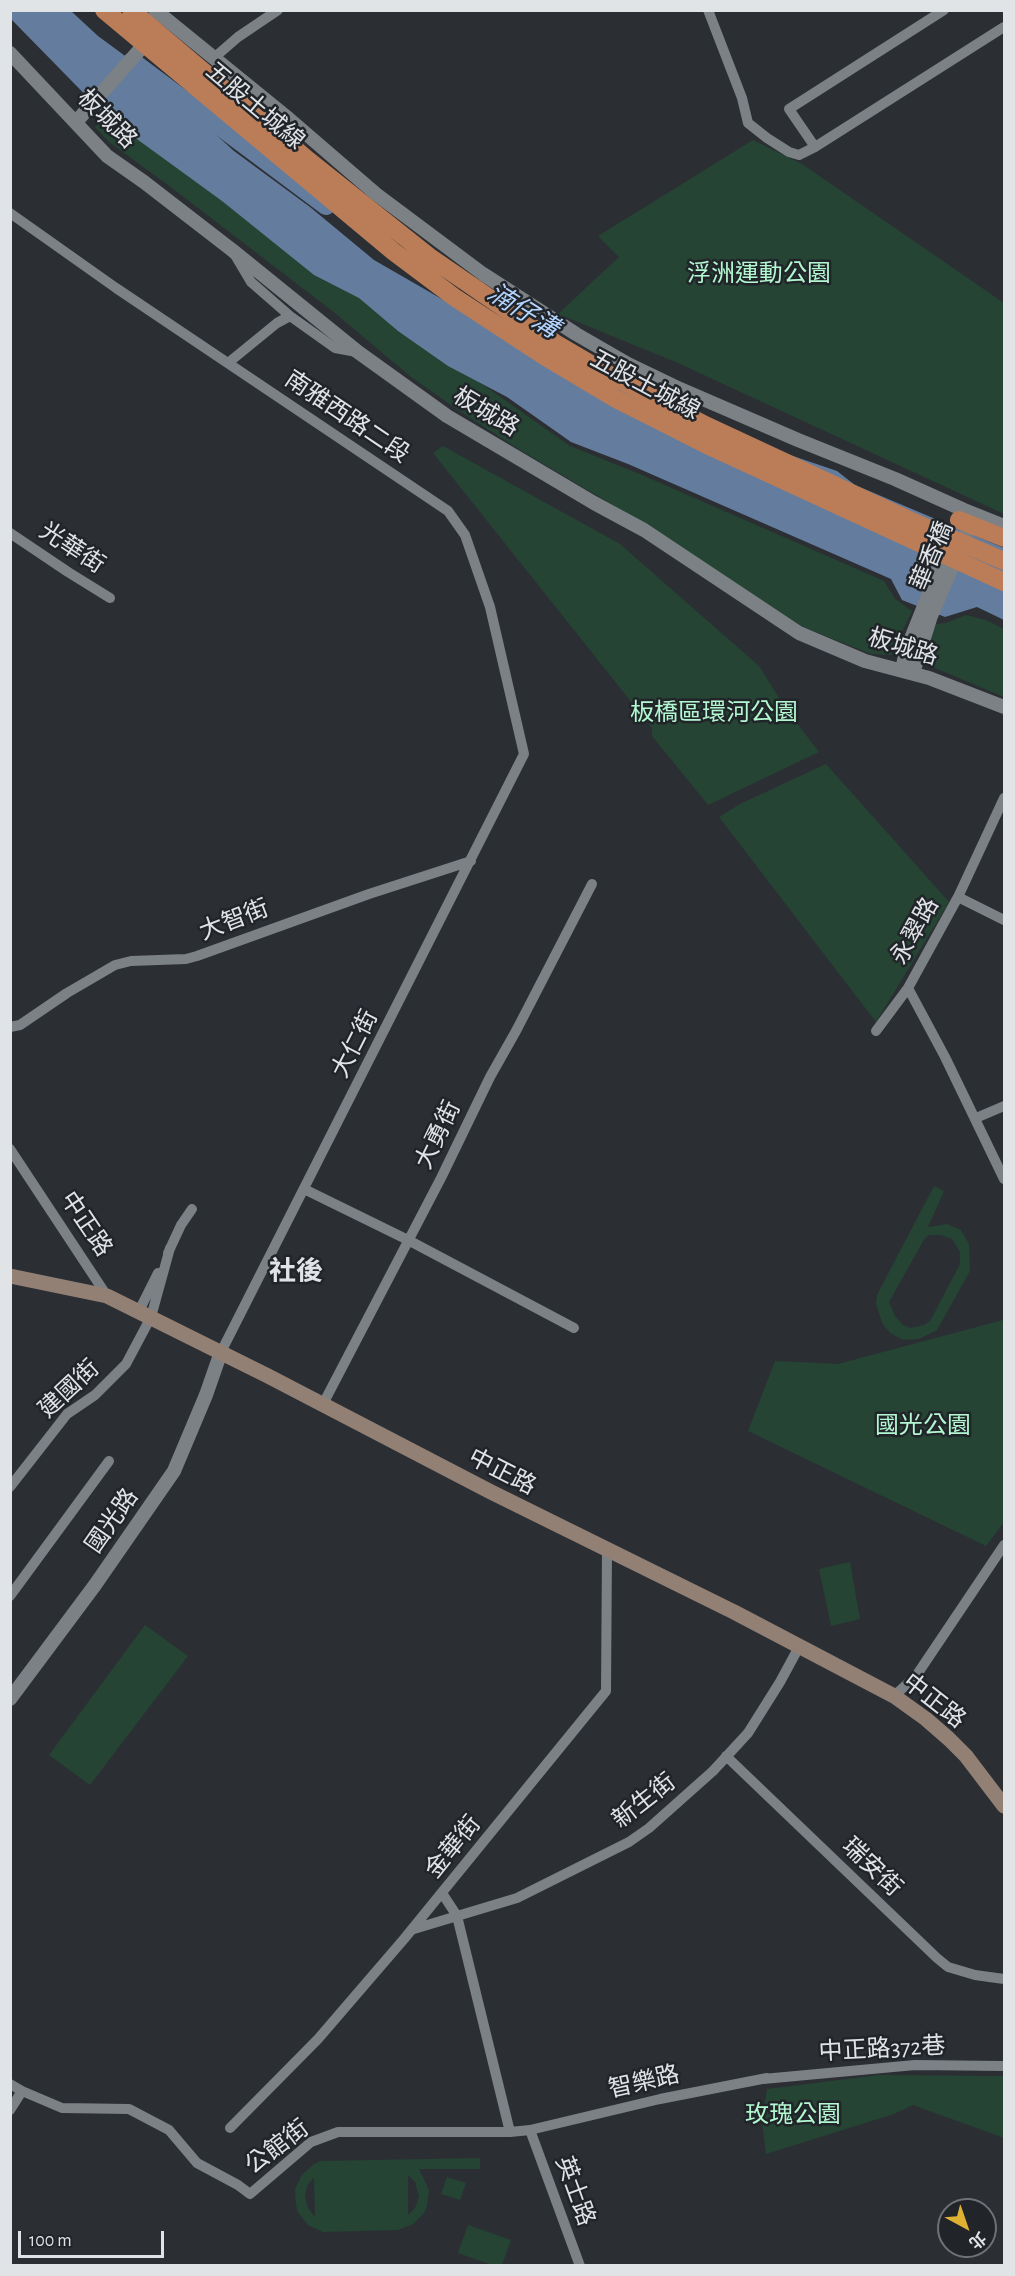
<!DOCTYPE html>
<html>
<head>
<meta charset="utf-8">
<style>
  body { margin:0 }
  #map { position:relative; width:1015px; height:2276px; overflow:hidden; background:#2b2f34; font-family:"Alegreya Sans","Noto Sans TC",sans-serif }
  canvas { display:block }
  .frame { position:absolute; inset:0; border:12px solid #e1e4e7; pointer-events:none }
  .north { position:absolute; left:937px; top:2198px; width:60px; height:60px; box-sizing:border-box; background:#21252a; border:2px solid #6e7176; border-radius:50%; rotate:140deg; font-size:16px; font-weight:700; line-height:24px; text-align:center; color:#e1e4e7 }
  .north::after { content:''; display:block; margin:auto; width:21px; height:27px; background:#deb133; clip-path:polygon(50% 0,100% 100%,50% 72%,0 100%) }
  .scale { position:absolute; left:18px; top:2231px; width:146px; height:27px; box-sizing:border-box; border:3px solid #e1e4e7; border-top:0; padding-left:8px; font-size:18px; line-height:21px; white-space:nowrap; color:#e1e4e7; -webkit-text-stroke:4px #21252a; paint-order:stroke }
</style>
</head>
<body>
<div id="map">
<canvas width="1015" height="2276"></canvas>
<div class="frame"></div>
<div class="north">北</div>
<div class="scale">100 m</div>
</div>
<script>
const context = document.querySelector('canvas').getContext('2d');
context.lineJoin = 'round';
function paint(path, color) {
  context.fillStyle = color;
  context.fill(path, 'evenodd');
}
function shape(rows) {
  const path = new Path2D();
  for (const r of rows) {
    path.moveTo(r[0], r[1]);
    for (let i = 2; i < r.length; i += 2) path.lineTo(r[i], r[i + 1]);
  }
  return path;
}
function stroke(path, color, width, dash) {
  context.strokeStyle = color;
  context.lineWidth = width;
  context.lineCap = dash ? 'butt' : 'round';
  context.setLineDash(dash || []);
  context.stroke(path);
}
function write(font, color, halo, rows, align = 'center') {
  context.font = font + ' "Alegreya Sans","Noto Sans TC",sans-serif';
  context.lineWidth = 5;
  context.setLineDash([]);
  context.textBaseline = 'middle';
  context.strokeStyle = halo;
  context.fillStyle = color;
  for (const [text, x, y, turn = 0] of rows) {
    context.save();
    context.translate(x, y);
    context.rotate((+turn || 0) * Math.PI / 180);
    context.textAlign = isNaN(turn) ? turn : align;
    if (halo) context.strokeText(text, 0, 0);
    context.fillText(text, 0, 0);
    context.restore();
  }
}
const green = shape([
  [109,115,428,346,570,446,642,475,884,581,895,599,912,611,891,655,871,654,803,627,640,521,520,450,461,412,411,377,335,313,168,185,109,142,95,127],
  [753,140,802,164,1004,303,1004,514,678,363,558,314,619,257,598,236],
  [443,446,620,544,759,666,786,709,819,752,708,805,652,736,652,728,433,453],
  [966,615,986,620,1004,629,1004,697,928,665,925,647,936,624,946,623],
  [826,764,949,902,876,1022,719,817,740,804],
  [934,1186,944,1191,928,1227,947,1224,961,1230,969,1244,970,1271,937,1330,919,1339,903,1340,890,1333,882,1323,876,1304,877,1295],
  [929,1235,941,1235,952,1239,960,1252,960,1264,930,1321,924,1325,910,1328,903,1325,895,1316,889,1302,925,1238],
  [1003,1320,1004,1522,986,1546,748,1431,775,1361,838,1364],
  [850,1562,860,1619,831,1626,819,1569],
  [145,1625,188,1656,90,1785,49,1755],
  [879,2075,1004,2076,1004,2138,913,2105,894,2114,766,2154,762,2122,767,2089],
  [480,2158,480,2169,419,2169,429,2190,427,2206,424,2213,413,2224,398,2230,323,2232,308,2225,298,2212,296,2205,295,2189,302,2175,314,2164,321,2161],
  [408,2175,415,2182,419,2197,415,2208,408,2215],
  [314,2177,315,2216,314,2216,308,2208,305,2197,307,2186],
  [447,2177,466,2183,460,2200,441,2194],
  [468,2225,511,2240,502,2265,492,2265,458,2253]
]);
const water = shape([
  [10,11,71,11,98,36,147,72,234,151,310,207,374,260,466,313,749,441,837,471,855,485,1004,548,1004,620,977,607,945,617,902,600,891,579,628,464,571,442,507,397,448,366,398,331,359,298,314,275,222,201,108,118,11,19]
]);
const river = shape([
  [132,61,326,206]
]);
const minor = shape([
  [708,10,742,98,748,123,767,138,789,152,799,155,815,147,1004,27],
  [215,57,238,37,278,10],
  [815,147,789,109,944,10],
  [10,213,116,288,448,511,465,535,490,607,524,754,221,1352],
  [235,255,251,282,290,316,335,348,357,352],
  [228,363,277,323,290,316],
  [10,533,68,572,110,598],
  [1004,798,958,897,908,988,945,1057,1004,1179],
  [958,897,1004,920],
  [10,1027,20,1025,67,993,115,965,131,961,186,959,197,956,369,894,471,861],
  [876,1031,908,988],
  [976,1118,1004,1106],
  [10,1149,107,1296],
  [304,1189,408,1240,574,1328],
  [168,1253,181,1225,192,1209],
  [138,1313,158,1273],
  [323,1404,441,1178,490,1077,516,1031,592,884],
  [10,1487,67,1414,95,1395,126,1364,151,1317,170,1248],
  [10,1596,109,1461],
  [894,1696,916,1676,1004,1545],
  [726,1756,937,1958,948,1967,975,1975,1004,1979],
  [442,1893,457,1916,510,2132],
  [414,1929,517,1898,629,1842,649,1828,713,1771,748,1733,780,1682,799,1647],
  [763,2079,915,2065,1004,2066],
  [10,2084,22,2091,62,2108,129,2109,169,2130,197,2163,238,2185,250,2194,311,2142,338,2132,510,2132,530,2130,660,2099,767,2078],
  [10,2110,22,2091],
  [230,2128,318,2039,404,1939,606,1691,607,1550],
  [530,2130,580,2266]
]);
const tertiary = shape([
  [155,10,289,119,376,194,483,274,576,334,628,364,680,389,798,440,895,479,964,510,1004,526],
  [10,53,107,156,144,182,232,250,358,352,447,416,594,503,644,530,799,633,865,661,929,678,1004,707],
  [76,122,151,37],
  [902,670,906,651,948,546],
  [913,673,931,616,974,516],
  [10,1699,95,1585,174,1471,206,1395,221,1352]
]);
const secondary = shape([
  [10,1276,107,1296,268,1376,491,1492,734,1612,894,1696,926,1719,949,1739,966,1756,1004,1806]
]);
const trunk = shape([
  [104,10,394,252,454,297,544,356,616,399,707,445,1004,582],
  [131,10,308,160,431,258,555,343,606,373,705,425,909,520,1004,561],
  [959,520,1004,538]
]);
const streetNames = [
  ["五股土城線",255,106,40],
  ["板城路",107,119,45],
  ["五股土城線",645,385,28],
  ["板城路",486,412,31],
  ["南雅西路二段",347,417,34],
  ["光華街",72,548,33],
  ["華香橋",932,556,-67],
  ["板城路",903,647,17],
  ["大智街",234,920,-21],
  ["永翠路",915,931,-61],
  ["大仁街",355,1044,-63],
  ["大勇街",438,1135,-64],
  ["中正路",86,1224,56],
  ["建國街",69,1389,-43],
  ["中正路",502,1472,27],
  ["國光路",112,1521,-55],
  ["中正路",934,1701,38],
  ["新生街",644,1801,-38],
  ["金華街",453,1847,-51],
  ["瑞安街",872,1867,44],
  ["中正路372巷",882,2049,-3],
  ["智樂路",644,2082,-13],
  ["公館街",277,2147,-37],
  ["英士路",575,2191,70]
];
const parkNames = [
  ["浮洲運動公園",759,274],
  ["板橋區環河公園",714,713],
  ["國光公園",923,1426],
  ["玫瑰公園",793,2115]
];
const waterNames = [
  ["湳仔溝",523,311,32]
];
const quarterNames = [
  ["社後",296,1272]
];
paint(green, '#254433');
paint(water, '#647c9d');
stroke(river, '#647c9d', 18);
stroke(minor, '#7c8186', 10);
stroke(tertiary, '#7c8186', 14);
stroke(secondary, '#938075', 15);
stroke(trunk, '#ba7d58', 18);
write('24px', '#e1e4e7', '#21252a', streetNames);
write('24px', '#b2f7cf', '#21252a', parkNames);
write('italic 26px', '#b3d4ff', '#21252a', waterNames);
write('bold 27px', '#e1e4e7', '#21252a', quarterNames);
</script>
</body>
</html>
